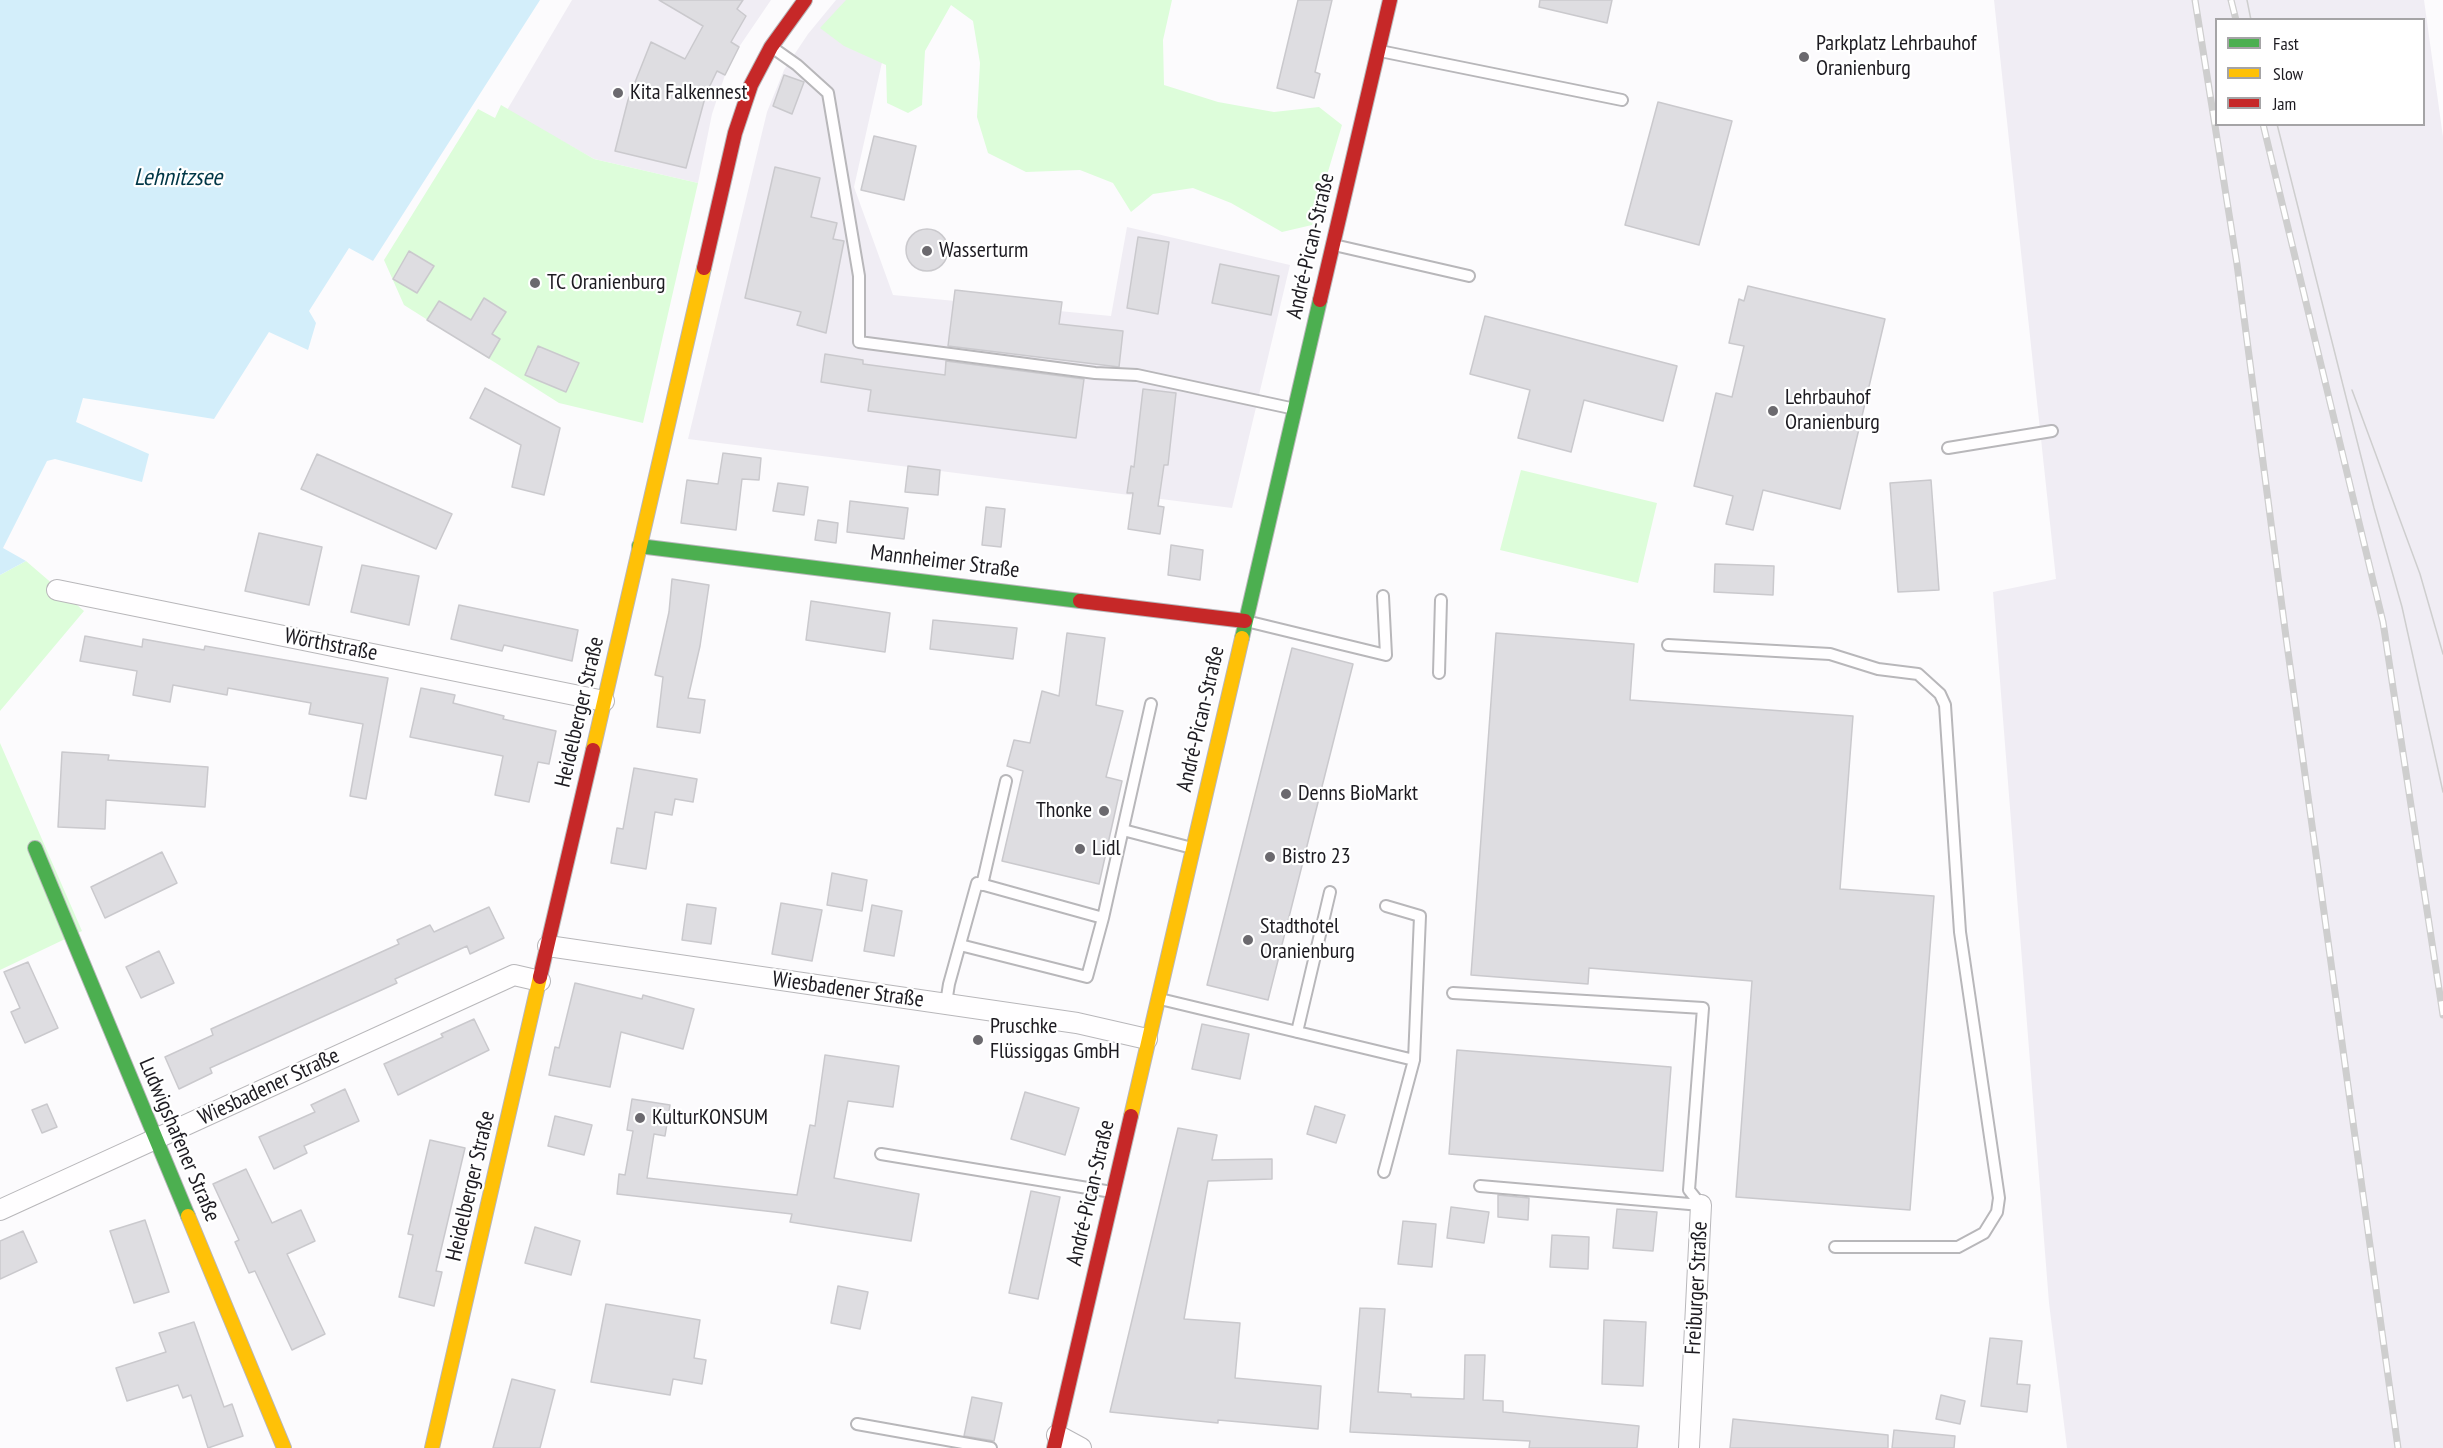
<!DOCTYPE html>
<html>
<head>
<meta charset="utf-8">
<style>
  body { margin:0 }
  #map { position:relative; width:2443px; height:1448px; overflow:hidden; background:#fcfbfd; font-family:"PT Sans Narrow",sans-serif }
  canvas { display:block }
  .legend { position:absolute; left:2215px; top:18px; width:210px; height:108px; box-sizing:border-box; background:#fff; border:2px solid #a5a4a6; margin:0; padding:8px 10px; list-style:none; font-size:18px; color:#1d1b21 }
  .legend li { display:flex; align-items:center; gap:12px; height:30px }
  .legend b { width:30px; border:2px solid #a5a4a6 }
</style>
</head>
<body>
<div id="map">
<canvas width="2443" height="1448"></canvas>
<ul class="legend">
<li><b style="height:8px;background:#4caf50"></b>Fast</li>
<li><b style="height:8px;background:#ffc107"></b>Slow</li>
<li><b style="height:8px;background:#c62828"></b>Jam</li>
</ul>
</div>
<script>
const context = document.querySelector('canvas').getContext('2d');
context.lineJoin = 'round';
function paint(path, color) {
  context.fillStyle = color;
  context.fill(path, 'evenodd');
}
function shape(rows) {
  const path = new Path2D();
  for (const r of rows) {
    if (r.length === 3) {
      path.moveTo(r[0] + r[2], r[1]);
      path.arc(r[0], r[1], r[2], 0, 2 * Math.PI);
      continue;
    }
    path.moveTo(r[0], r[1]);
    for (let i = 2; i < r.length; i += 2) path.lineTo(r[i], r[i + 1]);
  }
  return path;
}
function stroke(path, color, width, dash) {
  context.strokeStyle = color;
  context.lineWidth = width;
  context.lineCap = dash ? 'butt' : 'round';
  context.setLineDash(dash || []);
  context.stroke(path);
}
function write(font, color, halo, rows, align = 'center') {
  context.font = font + ' "PT Sans Narrow",sans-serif';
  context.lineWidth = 4.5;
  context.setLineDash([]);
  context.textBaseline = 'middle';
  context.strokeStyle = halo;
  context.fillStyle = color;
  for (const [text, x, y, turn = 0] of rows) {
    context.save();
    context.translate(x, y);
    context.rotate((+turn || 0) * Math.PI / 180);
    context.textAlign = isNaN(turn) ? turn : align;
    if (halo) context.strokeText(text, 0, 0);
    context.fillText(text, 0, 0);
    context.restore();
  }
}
const built = shape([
  [572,0,771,0,739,47,725,75,712,114,698,183,594,159,507,110],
  [836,0,896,0,854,187,893,295,1111,316,1127,227,1290,265,1232,508,688,439,767,112,784,70,808,34],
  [1994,0,2424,0,2443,137,2443,1448,2067,1448,2049,1303,1993,592,2056,579],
  [2216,20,2424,20,2424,124,2216,124]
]);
const green = shape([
  [846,0,1172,0,1163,40,1164,85,1218,102,1274,112,1319,107,1342,125,1312,225,1282,232,1231,203,1193,188,1153,194,1131,212,1113,183,1080,170,1026,172,988,153,977,117,980,63,973,21,951,5,925,51,922,105,908,113,887,103,886,65,844,46,820,28],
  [501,105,594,159,698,183,643,423,559,403,404,305,384,260,478,109,495,118],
  [1521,470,1657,503,1638,583,1500,550],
  [26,561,84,611,0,711,0,575],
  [0,743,82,931,0,970]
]);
const water = shape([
  [0,0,540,0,373,261,349,248,309,311,316,323,308,350,269,332,214,419,83,398,76,422,149,454,142,482,55,459,47,461,3,548,26,561,0,575]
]);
const building = shape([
  [659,0,743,0,737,9,746,16,731,42,739,47,725,75,717,71,706,94,686,168,615,151,628,100,651,42,685,59,703,26,659,0],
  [1298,0,1332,0,1315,72,1320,74,1314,98,1277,88,1298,0],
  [1540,0,1612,0,1607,23,1539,7,1540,0],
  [784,75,804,82,792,114,773,106,784,75],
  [1658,102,1732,121,1699,245,1625,225,1658,102],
  [874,136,916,146,904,200,861,190,874,136],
  [775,167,820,178,811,217,837,223,833,239,844,241,826,333,797,325,801,312,745,298,775,167],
  [927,250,21],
  [1138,237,1169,242,1158,314,1127,308,1138,237],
  [409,251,434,266,417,293,393,279,409,251],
  [1220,264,1279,276,1271,315,1212,303,1220,264],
  [1748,286,1885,319,1840,509,1763,490,1753,530,1726,524,1733,496,1694,486,1716,393,1732,397,1744,346,1729,343,1739,299,1744,301,1748,286],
  [955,290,1062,302,1059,324,1123,331,1119,367,948,346,955,290],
  [484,298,506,312,492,334,500,339,489,358,427,320,439,301,471,320,484,298],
  [1485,316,1677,366,1663,421,1584,400,1571,452,1518,438,1530,390,1470,374,1485,316],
  [538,346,579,363,566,392,525,375,538,346],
  [825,354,863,360,863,364,945,375,946,361,1084,379,1076,438,868,411,871,390,821,382,825,354],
  [485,388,560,428,544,495,512,487,521,445,470,418,485,388],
  [1143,389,1176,393,1168,465,1164,465,1158,506,1164,507,1160,534,1128,529,1133,493,1127,493,1131,466,1134,467,1143,389],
  [723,453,761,458,759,480,742,479,736,530,681,523,687,480,718,484,723,453],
  [317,454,452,514,436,549,301,489,317,454],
  [908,466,940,470,938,495,905,492,908,466],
  [1931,480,1939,590,1898,592,1890,483,1931,480],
  [778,483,808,487,804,515,773,511,778,483],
  [850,501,908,508,904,539,847,532,850,501],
  [986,507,1005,509,1001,547,982,545,986,507],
  [818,520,838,523,836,543,815,540,818,520],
  [259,533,322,547,309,605,245,591,259,533],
  [1171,545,1203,550,1200,580,1168,575,1171,545],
  [1715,564,1774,566,1773,595,1714,592,1715,564],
  [362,565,419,576,409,625,351,612,362,565],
  [672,579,709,585,700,646,688,698,705,700,700,733,657,727,663,677,655,675,669,612,672,579],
  [811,601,890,613,885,652,806,640,811,601],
  [459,605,578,630,572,661,504,645,502,651,451,639,459,605],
  [933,620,1017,628,1013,659,930,649,933,620],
  [1067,633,1105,638,1096,705,1123,711,1106,777,1122,781,1099,884,1002,861,1023,771,1007,766,1014,740,1030,743,1042,691,1059,696,1067,633],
  [1496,633,1634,644,1630,700,1853,716,1840,889,1934,896,1910,1210,1736,1197,1752,981,1589,968,1588,984,1471,975,1496,633],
  [85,636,142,647,143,639,204,650,205,646,388,678,366,799,350,796,363,724,309,714,311,703,228,688,227,695,173,685,170,702,133,695,137,671,80,661,85,636],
  [1292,648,1353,664,1268,1000,1207,985,1292,648],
  [421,688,455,695,453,703,504,716,503,719,556,731,549,764,538,762,529,802,495,795,503,756,410,737,421,688],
  [62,752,109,755,108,760,208,767,205,807,106,800,105,829,58,827,62,752],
  [634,768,697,779,693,802,675,799,672,815,655,812,646,869,611,863,617,828,623,829,634,768],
  [162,852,177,883,105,918,91,887,162,852],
  [832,873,867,880,862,911,827,905,832,873],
  [781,903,822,910,812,961,772,954,781,903],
  [687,904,716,908,711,944,682,940,687,904],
  [872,905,902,911,894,956,864,951,872,905],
  [489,907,504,938,470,954,467,946,395,979,397,983,210,1068,212,1073,179,1089,165,1057,213,1035,211,1029,399,944,397,940,430,925,434,932,489,907],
  [159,951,174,983,141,998,126,967,159,951],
  [28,962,58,1028,25,1043,11,1012,20,1008,4,972,28,962],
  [575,983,642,999,643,995,694,1009,683,1049,621,1032,610,1087,549,1075,555,1047,559,1048,575,983],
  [474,1019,489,1050,398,1095,384,1064,443,1037,441,1034,474,1019],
  [1202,1024,1249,1034,1240,1079,1192,1069,1202,1024],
  [1457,1050,1671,1067,1663,1171,1449,1154,1457,1050],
  [825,1055,899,1066,893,1107,848,1101,834,1178,919,1194,911,1241,790,1222,792,1214,617,1194,619,1174,625,1175,633,1131,627,1130,632,1099,670,1105,665,1136,654,1134,647,1178,797,1195,810,1125,815,1126,825,1055],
  [345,1089,359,1121,304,1146,307,1153,274,1169,259,1137,315,1112,311,1105,345,1089],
  [1025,1092,1079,1108,1065,1155,1011,1139,1025,1092],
  [47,1104,57,1127,42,1133,32,1110,47,1104],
  [1315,1106,1345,1115,1336,1143,1307,1134,1315,1106],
  [555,1116,592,1125,584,1155,548,1146,555,1116],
  [1178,1128,1217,1135,1212,1160,1272,1159,1272,1179,1208,1181,1184,1319,1240,1323,1235,1378,1321,1386,1318,1429,1218,1420,1218,1423,1110,1412,1178,1128],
  [430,1140,465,1148,436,1271,442,1272,434,1306,399,1297,413,1235,408,1234,430,1140],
  [246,1169,272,1223,301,1210,315,1241,287,1254,325,1334,292,1350,255,1271,249,1273,235,1242,239,1240,213,1184,246,1169],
  [1031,1191,1060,1197,1038,1299,1009,1293,1031,1191],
  [1498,1195,1529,1198,1528,1220,1498,1217,1498,1195],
  [1451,1207,1489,1212,1484,1243,1447,1238,1451,1207],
  [1617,1209,1657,1212,1653,1251,1613,1248,1617,1209],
  [145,1220,169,1292,134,1303,110,1231,145,1220],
  [1403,1221,1436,1224,1432,1267,1398,1264,1403,1221],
  [535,1227,580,1241,571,1275,525,1263,535,1227],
  [23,1231,37,1262,0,1279,0,1241,23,1231],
  [1552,1235,1589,1237,1588,1269,1550,1267,1552,1235],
  [838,1286,868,1292,860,1329,831,1323,838,1286],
  [606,1304,700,1320,694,1358,706,1360,702,1384,673,1379,670,1395,591,1382,606,1304],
  [1360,1308,1385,1309,1378,1392,1411,1394,1411,1397,1464,1399,1465,1355,1485,1355,1483,1400,1503,1401,1503,1412,1639,1426,1637,1448,1529,1448,1530,1441,1350,1432,1360,1308],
  [1604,1320,1646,1322,1643,1386,1602,1384,1604,1320],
  [194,1322,224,1407,232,1404,243,1436,208,1448,191,1395,183,1398,178,1385,127,1401,116,1368,166,1352,159,1333,194,1322],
  [1990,1338,2022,1341,2017,1384,2030,1385,2027,1412,1981,1406,1990,1338],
  [512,1379,555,1390,540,1448,493,1448,512,1379],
  [1941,1395,1965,1401,1960,1424,1936,1419,1941,1395],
  [972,1397,1002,1403,994,1441,964,1436,972,1397],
  [1733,1419,1888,1435,1888,1448,1730,1448,1733,1419],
  [1894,1430,1955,1436,1954,1448,1892,1448,1894,1430]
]);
const lane = shape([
  [773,48,797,65,828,93,859,276,859,342,1095,373,1137,375,1295,409],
  [1380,51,1622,100],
  [1334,245,1469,276],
  [1948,448,2052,431],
  [1246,621,1386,655,1383,596],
  [1668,645,1830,654,1878,669,1918,674,1940,694,1945,705,1960,932,1999,1198,1997,1212,1984,1233,1958,1247,1835,1247],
  [1439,673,1441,600],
  [1123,830,1192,848],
  [982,885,1006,781],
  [1103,918,1151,704],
  [1453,993,1703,1008,1689,1190,1701,1205],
  [1160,999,1414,1060,1420,916,1386,906],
  [946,1003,949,984,977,883,1103,918,1087,977,960,945],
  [1297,1032,1330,892],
  [881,1154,1112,1192],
  [1384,1172,1414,1060],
  [1480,1186,1701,1205],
  [857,1424,991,1448]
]);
const street = shape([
  [57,590,604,701],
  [548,946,1077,1023,1147,1039],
  [0,1210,514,975,540,981],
  [1057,1435,1081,1448],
  [1689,1448,1701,1205]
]);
const fast = shape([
  [639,546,1080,601],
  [1242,638,1320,300],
  [35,848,188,1216]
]);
const slow = shape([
  [593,750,704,268],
  [1131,1116,1242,638],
  [188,1216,284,1448],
  [432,1448,540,977]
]);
const jam = shape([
  [704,268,735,133,751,85,771,47,805,0],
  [1320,300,1390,0],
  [1080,601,1245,621],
  [540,977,593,750],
  [1054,1448,1131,1116]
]);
const tram = shape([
  [2247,0,2251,20],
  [2277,124,2374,508,2402,607,2443,792],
  [2352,390,2420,574,2443,654]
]);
const rail = shape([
  [2195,0,2237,264,2286,637,2398,1448],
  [2231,0,2236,20],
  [2263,124,2383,622,2443,1015]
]);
const markers = [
  [1804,57,6,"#6b696e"],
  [618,93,6,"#6b696e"],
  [927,251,6,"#6b696e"],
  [535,283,6,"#6b696e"],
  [1773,411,6,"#6b696e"],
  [1286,794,6,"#6b696e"],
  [1104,811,6,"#6b696e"],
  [1080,849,6,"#6b696e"],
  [1270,857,6,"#6b696e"],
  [1248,940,6,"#6b696e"],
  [978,1040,6,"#6b696e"],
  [640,1118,6,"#6b696e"]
];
const poiNames = [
  ["Parkplatz Lehrbauhof",1816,44],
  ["Oranienburg",1816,69],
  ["Kita Falkennest",630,93],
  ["Wasserturm",939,251],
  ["TC Oranienburg",547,283],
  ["Lehrbauhof",1785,398],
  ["Oranienburg",1785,423],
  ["Denns BioMarkt",1298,794],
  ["Thonke",1092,811,"right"],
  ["Lidl",1092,849],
  ["Bistro 23",1282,857],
  ["Stadthotel",1260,927],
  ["Oranienburg",1260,952],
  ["Pruschke",990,1027],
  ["Flüssiggas GmbH",990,1052],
  ["KulturKONSUM",652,1118]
];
const streetNames = [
  ["André-Pican-Straße",1311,246,-77],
  ["Mannheimer Straße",945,562,7],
  ["Wörthstraße",331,645,11],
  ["Heidelberger Straße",580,712,-77],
  ["André-Pican-Straße",1201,719,-77],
  ["Wiesbadener Straße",848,990,8],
  ["Wiesbadener Straße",269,1087,-25],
  ["Ludwigshafener Straße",179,1140,67],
  ["Heidelberger Straße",471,1186,-77],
  ["André-Pican-Straße",1091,1193,-77],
  ["Freiburger Straße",1697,1288,-87]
];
const waterNames = [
  ["Lehnitzsee",178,178]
];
paint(built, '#f0edf4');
paint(green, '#ddfdda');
paint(water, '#d3eefa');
paint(building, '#dedde1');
stroke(building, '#cac9cd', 1.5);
stroke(lane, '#b8b7ba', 14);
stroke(street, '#b8b7ba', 22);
stroke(fast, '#b8b7ba', 16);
stroke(slow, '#b8b7ba', 16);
stroke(jam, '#b8b7ba', 16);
stroke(lane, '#fffeff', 10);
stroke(street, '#fffeff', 20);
stroke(fast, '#4caf50', 14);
stroke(slow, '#ffc107', 14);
stroke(jam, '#c62828', 14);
stroke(tram, '#cecece', 1.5);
stroke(rail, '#cecece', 7);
stroke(rail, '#fff', 4.5, [14]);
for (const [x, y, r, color] of markers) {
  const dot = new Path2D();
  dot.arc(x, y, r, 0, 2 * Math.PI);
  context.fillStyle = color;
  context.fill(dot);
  stroke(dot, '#fff', 2);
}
write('22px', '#1d1b21', '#fff', poiNames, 'left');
write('22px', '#1d1b21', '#fff', streetNames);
write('italic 24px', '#003747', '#fff', waterNames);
</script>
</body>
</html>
